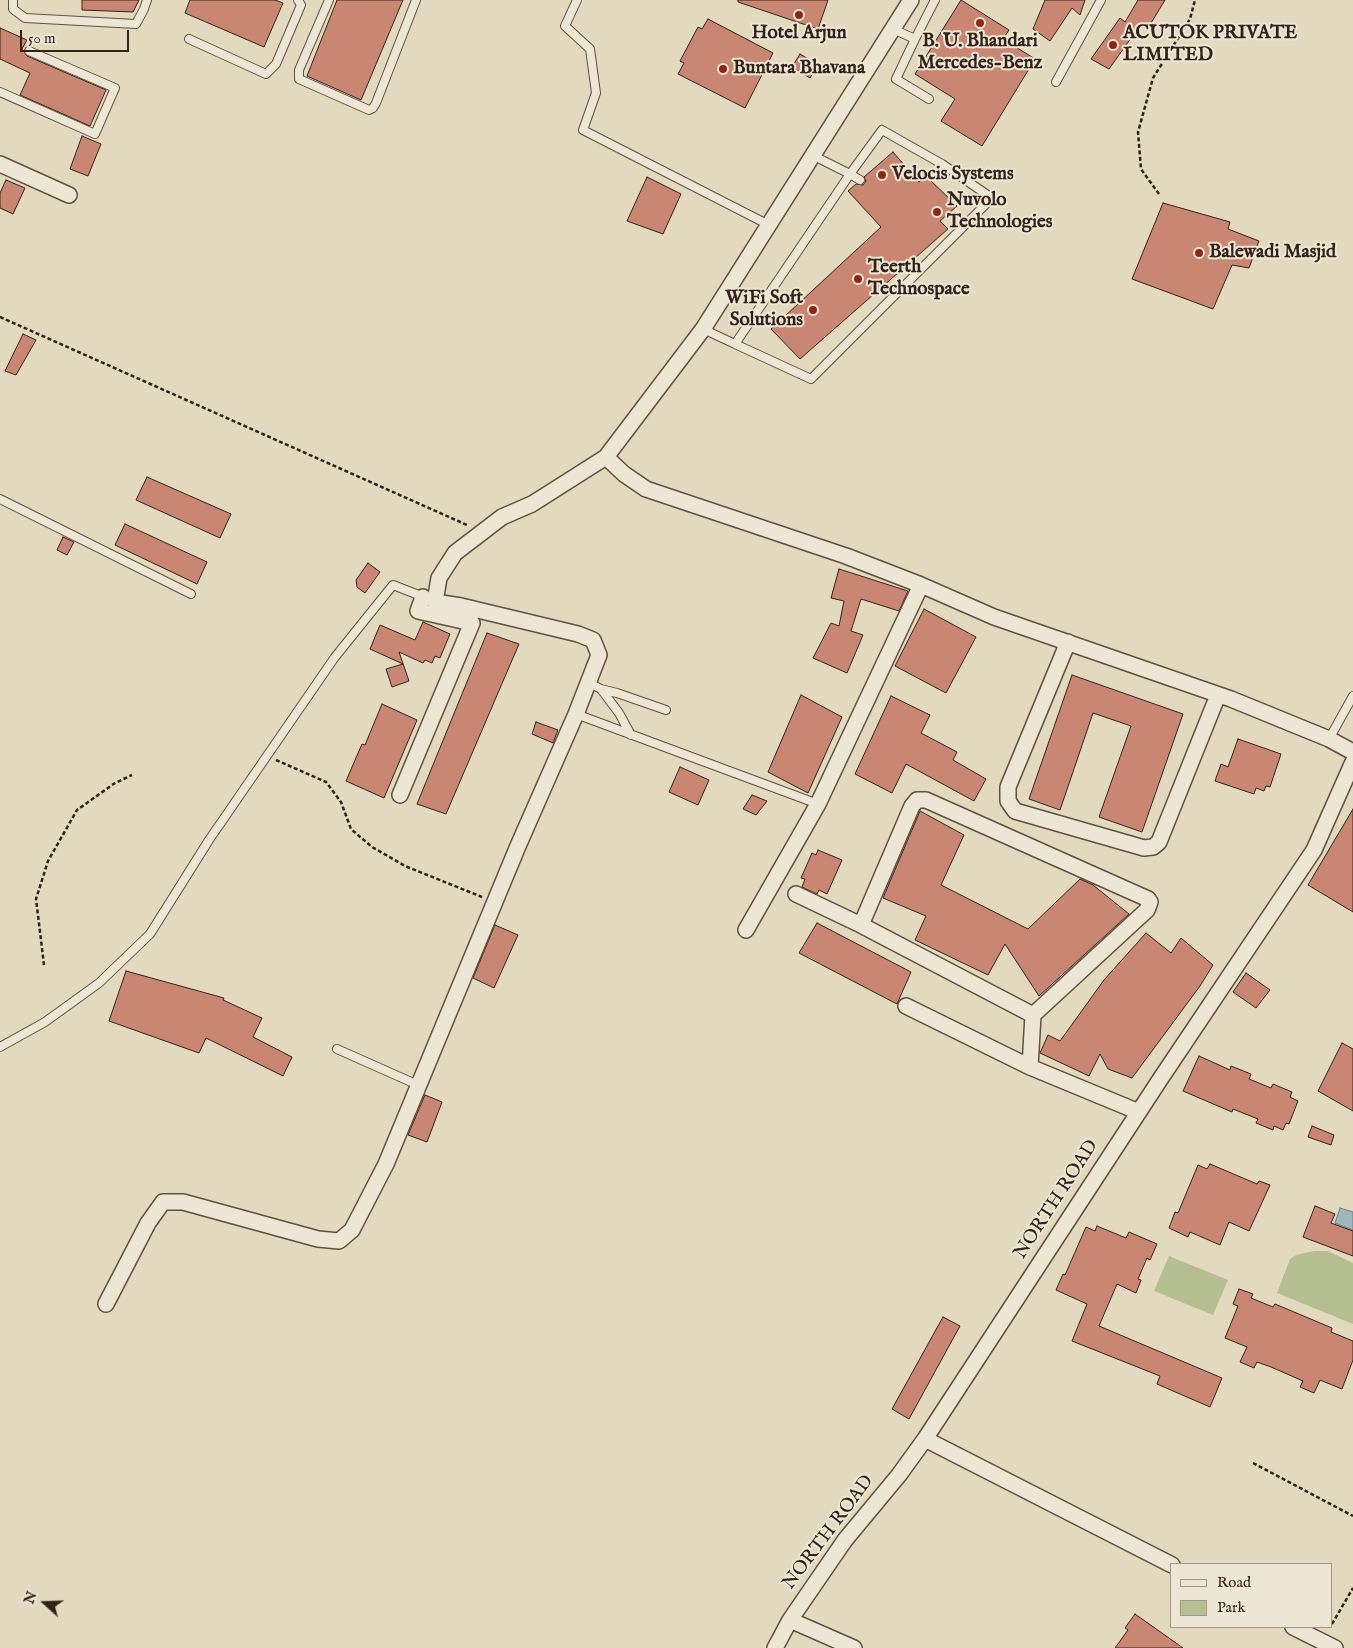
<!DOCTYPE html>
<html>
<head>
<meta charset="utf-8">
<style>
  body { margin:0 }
  #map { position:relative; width:1353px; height:1648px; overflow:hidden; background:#e3d9bf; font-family:"IM FELL English",serif }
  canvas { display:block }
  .legend { position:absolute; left:1170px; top:1563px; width:162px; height:65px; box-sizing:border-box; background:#ede6d5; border:1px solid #a3988a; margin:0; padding:6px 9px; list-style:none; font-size:15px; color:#342219 }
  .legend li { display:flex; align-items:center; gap:10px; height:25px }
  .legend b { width:25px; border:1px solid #a3988a }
  .north { position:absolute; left:20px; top:1578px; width:50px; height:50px; -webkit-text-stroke:4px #ede6d5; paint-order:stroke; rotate:290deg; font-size:14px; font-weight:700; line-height:20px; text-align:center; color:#342219 }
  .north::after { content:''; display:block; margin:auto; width:18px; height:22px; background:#342219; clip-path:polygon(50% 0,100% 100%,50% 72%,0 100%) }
  .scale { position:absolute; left:20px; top:30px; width:109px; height:22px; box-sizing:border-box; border:2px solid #342219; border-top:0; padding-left:6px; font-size:15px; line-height:18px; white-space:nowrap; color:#342219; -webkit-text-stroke:4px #ede6d5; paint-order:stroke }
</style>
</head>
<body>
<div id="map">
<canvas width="1353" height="1648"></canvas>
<ul class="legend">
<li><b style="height:6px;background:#ede6d5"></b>Road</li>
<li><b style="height:14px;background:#b5bf91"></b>Park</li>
</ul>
<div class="north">N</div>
<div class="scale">50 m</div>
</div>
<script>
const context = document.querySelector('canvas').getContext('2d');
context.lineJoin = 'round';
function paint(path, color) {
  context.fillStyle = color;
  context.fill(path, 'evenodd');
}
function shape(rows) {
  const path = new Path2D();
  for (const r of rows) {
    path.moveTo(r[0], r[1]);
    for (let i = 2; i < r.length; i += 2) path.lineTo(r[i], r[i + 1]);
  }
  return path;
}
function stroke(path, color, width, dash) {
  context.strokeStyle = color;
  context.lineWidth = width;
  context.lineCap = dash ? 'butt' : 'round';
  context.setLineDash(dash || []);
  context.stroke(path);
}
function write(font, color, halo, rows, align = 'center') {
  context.font = font + ' "IM FELL English",serif';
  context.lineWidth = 4;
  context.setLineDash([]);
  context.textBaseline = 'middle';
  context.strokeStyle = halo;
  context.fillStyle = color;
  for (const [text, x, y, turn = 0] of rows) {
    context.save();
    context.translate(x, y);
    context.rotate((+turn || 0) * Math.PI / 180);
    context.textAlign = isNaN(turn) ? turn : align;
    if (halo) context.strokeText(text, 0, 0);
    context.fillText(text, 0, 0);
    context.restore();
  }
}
const green = shape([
  [1314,1251,1328,1251,1353,1263,1353,1324,1277,1293,1290,1259,1296,1255],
  [1169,1256,1228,1280,1213,1315,1154,1291]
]);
const water = shape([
  [1340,1208,1353,1212,1353,1230,1335,1223,1340,1208]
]);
const building = shape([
  [82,0,139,0,133,12,82,10,82,0],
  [190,0,275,0,283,3,264,47,185,13,190,0],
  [337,0,403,0,361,100,307,76,337,0],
  [738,0,828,0,818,29,738,2,738,0],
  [961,0,1009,30,1003,39,1035,59,982,146,941,121,955,99,915,74,961,0],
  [1045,0,1085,0,1080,15,1072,8,1050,41,1033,29,1045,0],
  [1138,0,1165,0,1148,28,1141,24,1109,69,1091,59,1120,18,1125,22,1138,0],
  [708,19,773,53,745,108,678,74,684,63,680,61,698,27,702,29,708,19],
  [0,28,27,40,22,49,27,56,106,90,90,126,20,95,30,73,0,59,0,28],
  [800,54,818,65,810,78,792,67,800,54],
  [82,136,101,144,88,176,70,169,82,136],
  [893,152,919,182,926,176,957,206,940,221,948,229,800,359,771,329,881,227,848,191,856,184,863,185,866,181,864,177,893,152],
  [647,177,681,194,663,234,627,221,647,177],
  [6,180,25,188,13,214,0,208,0,193,6,180],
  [1163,203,1230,222,1228,229,1259,241,1249,268,1232,265,1213,309,1132,279,1163,203],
  [23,334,36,340,16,375,5,371,23,334],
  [147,477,231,514,220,538,136,500,147,477],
  [125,524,207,562,197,584,115,545,125,524],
  [63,537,74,542,67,555,57,550,63,537],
  [368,563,380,572,365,593,357,587,356,580,368,563],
  [839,569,908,591,899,611,861,599,851,631,863,635,847,673,813,658,831,623,839,626,844,601,831,598,839,569],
  [924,609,976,637,946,693,895,666,924,609],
  [423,622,450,634,440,658,435,656,432,663,425,660,423,663,399,652,409,681,392,687,386,669,403,664,370,649,380,625,415,640,423,622],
  [487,633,519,644,446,814,417,804,487,633],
  [1072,675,1183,714,1142,832,1099,817,1131,726,1093,713,1060,810,1029,799,1072,675],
  [801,695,842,717,808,793,768,772,801,695],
  [891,696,930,715,921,733,957,752,953,760,986,779,974,801,906,764,892,793,855,774,891,696],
  [382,704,417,720,384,798,346,781,362,744,365,745,382,704],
  [536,722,558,730,553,743,532,734,536,722],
  [1238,739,1281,754,1270,787,1266,786,1264,791,1256,788,1254,794,1215,781,1221,764,1228,767,1238,739],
  [680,767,709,780,698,805,669,792,680,767],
  [752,795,767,801,756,815,743,809,752,795],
  [1353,809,1353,912,1308,885,1353,809],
  [920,811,964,835,941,885,1028,929,1080,879,1093,885,1129,914,1039,996,1005,944,988,975,915,940,926,916,883,898,920,811],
  [818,850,842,860,827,894,819,890,817,894,802,887,805,879,801,878,812,853,816,855,818,850],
  [817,923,911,972,897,1004,799,953,817,923],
  [495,925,518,935,494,988,473,978,495,925],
  [1146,933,1171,953,1181,938,1213,965,1200,986,1132,1078,1108,1069,1100,1054,1089,1076,1040,1053,1048,1035,1060,1041,1104,980,1146,933],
  [126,971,224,998,223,1000,262,1018,253,1037,292,1057,283,1076,206,1038,199,1053,109,1021,126,971],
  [1246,973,1270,990,1256,1008,1233,992,1246,973],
  [1342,1043,1353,1049,1353,1111,1318,1091,1342,1043],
  [1199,1056,1230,1070,1231,1066,1251,1074,1249,1079,1271,1088,1273,1084,1292,1092,1290,1097,1298,1101,1289,1124,1286,1123,1283,1130,1274,1126,1273,1130,1256,1123,1258,1119,1233,1109,1232,1112,1183,1091,1199,1056],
  [425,1095,442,1102,427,1142,408,1135,425,1095],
  [1312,1126,1334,1135,1331,1145,1308,1137,1312,1126],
  [1210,1164,1257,1184,1259,1181,1270,1185,1249,1231,1229,1222,1220,1245,1190,1232,1188,1237,1169,1228,1175,1212,1178,1213,1198,1165,1207,1169,1210,1164],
  [1315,1206,1335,1214,1331,1223,1353,1231,1353,1256,1303,1237,1315,1206],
  [1097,1226,1126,1238,1129,1232,1157,1244,1150,1260,1147,1258,1138,1279,1141,1280,1136,1293,1117,1284,1099,1326,1222,1378,1210,1407,1157,1384,1160,1376,1072,1341,1087,1304,1056,1290,1063,1274,1065,1275,1086,1227,1095,1231,1097,1226],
  [1239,1289,1253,1294,1251,1298,1273,1307,1275,1304,1332,1328,1331,1332,1353,1341,1353,1360,1342,1389,1320,1380,1314,1393,1300,1387,1303,1381,1271,1367,1257,1362,1254,1368,1240,1362,1247,1347,1225,1338,1238,1306,1233,1304,1239,1289],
  [943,1317,960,1326,909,1419,892,1409,943,1317],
  [1135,1614,1183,1648,1115,1648,1128,1630,1125,1628,1135,1614]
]);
const path = shape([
  [1159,194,1141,169,1138,132,1153,78,1190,19,1195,0],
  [0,317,467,525],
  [276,760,326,782,341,802,351,829,372,847,405,866,482,897],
  [44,965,36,899,48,861,77,810,115,783,132,775],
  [1253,1463,1353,1516],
  [1332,1624,1353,1588]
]);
const lane = shape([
  [13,0,13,9,25,18,136,24,144,9,147,0],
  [329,0,299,70,299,79,369,110,373,108,376,103,416,0],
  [577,0,565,26,590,49,596,93,583,130,769,225],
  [893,29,915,39,896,79,929,99],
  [189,39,266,74,276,64,301,5,298,0],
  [915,39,935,0],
  [1056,82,1101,0],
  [0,92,95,134,115,88,29,51],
  [703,329,735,344,850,174,814,156],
  [735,344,811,379,992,198,942,164,882,130,850,174,860,180],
  [0,499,191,594],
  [589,683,601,689,617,693,666,710],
  [601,689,619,713,631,735],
  [576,714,818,804],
  [1329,739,1353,696],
  [0,1047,45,1022,99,983,150,934,209,840,335,657,393,585,424,597],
  [337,1049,418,1085]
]);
const street = shape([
  [0,164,69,195],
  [606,457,624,474,646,489,846,556,921,585,994,617,1231,699,1329,739,1353,752],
  [1068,642,1008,787,1008,801,1015,811,1144,848,1153,847,1159,842,1218,695],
  [400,795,472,623,418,611,423,597],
  [796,894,861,925,912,806,917,800,926,800,1148,899,1150,902,1147,910,1033,1015],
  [861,925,1033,1015,1030,1067,1139,1112],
  [746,930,818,804,921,585],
  [906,1006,1030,1067],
  [106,1304,148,1223,163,1202,183,1202,318,1239,339,1241,352,1230,386,1164,518,846,576,714,599,655,593,640,578,634,461,606,435,602,439,578,455,553,502,517,532,504,606,457,703,329,911,0],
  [925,1439,1172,1565],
  [790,1620,854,1648],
  [1293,1627,1335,1648],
  [775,1648,790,1620,845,1540,899,1475,925,1439,1161,1078,1314,850,1353,762]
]);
const markers = [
  [799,15,5,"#8f2418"],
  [980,23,5,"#8f2418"],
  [1113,45,5,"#8f2418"],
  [723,69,5,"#8f2418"],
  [882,175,5,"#8f2418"],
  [937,212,5,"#8f2418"],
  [1199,253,5,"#8f2418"],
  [858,279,5,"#8f2418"],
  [813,310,5,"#8f2418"]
];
const poiNames = [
  ["Hotel Arjun",799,34,"center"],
  ["ACUTOK PRIVATE",1123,34],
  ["LIMITED",1123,56],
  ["B. U. Bhandari",980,42,"center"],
  ["Mercedes-Benz",980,64,"center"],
  ["Buntara Bhavana",733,69],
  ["Velocis Systems",892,175],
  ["Nuvolo",947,201],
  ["Technologies",947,223],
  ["Balewadi Masjid",1209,253],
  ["Teerth",868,268],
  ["Technospace",868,290],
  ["WiFi Soft",803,299,"right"],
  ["Solutions",803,321,"right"]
];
const streetNames = [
  ["NORTH ROAD",1057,1200,-57],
  ["NORTH ROAD",829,1533,-53]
];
paint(green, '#b5bf91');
paint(water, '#9cb7be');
stroke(water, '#727b7c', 1);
paint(building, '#c98672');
stroke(building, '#342219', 1);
stroke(lane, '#605042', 10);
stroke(street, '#605042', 18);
stroke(path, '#342219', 2.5, [4, 2.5]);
stroke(lane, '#ede6d5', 8);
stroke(street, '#ede6d5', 15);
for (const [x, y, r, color] of markers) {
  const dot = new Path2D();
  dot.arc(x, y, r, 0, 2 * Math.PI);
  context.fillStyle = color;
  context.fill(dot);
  stroke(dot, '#ede6d5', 2);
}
write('bold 19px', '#342219', '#ede6d5', poiNames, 'left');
write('19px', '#342219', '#ede6d5', streetNames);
</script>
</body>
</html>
